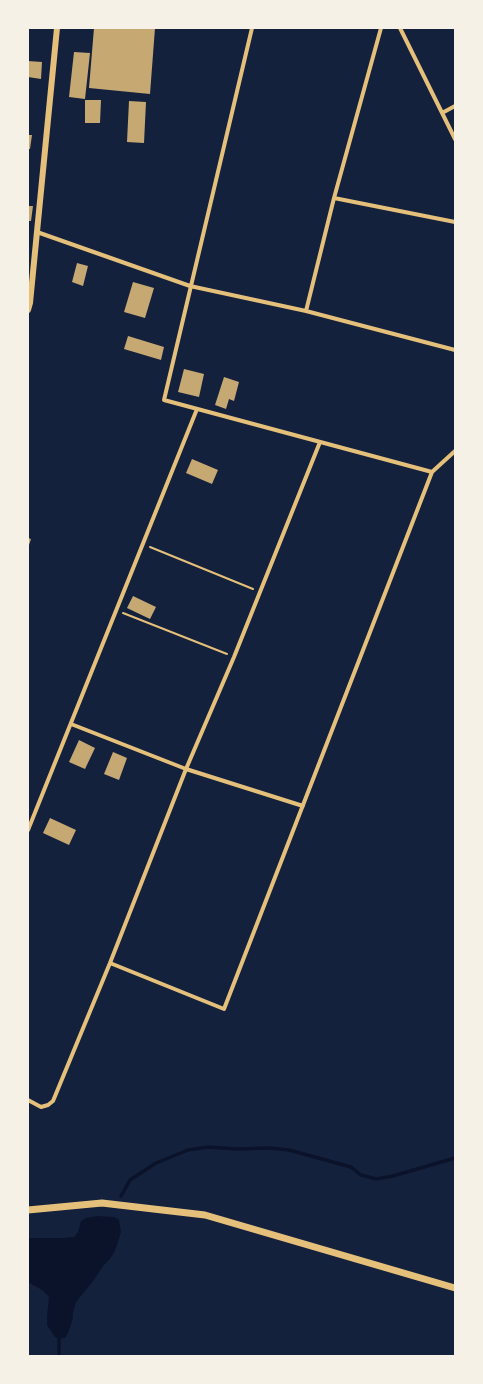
<!DOCTYPE html>
<html>
<head>
<meta charset="utf-8">
<style>
  body { margin:0 }
  #map { position:relative; width:483px; height:1384px; overflow:hidden; background:#14213d; font-family:"Open Sans",sans-serif }
  canvas { display:block }
  .frame { position:absolute; inset:0; border:29px solid #f6f1e7; pointer-events:none }
</style>
</head>
<body>
<div id="map">
<canvas width="483" height="1384"></canvas>
<div class="frame"></div>
</div>
<script>
const context = document.querySelector('canvas').getContext('2d');
context.lineJoin = 'round';
function paint(path, color) {
  context.fillStyle = color;
  context.fill(path, 'evenodd');
}
function shape(rows) {
  const path = new Path2D();
  for (const r of rows) {
    path.moveTo(r[0], r[1]);
    for (let i = 2; i < r.length; i += 2) path.lineTo(r[i], r[i + 1]);
  }
  return path;
}
function stroke(path, color, width, dash) {
  context.strokeStyle = color;
  context.lineWidth = width;
  context.lineCap = dash ? 'butt' : 'round';
  context.setLineDash(dash || []);
  context.stroke(path);
}
const water = shape([
  [97,1216,115,1217,119,1220,121,1232,117,1245,114,1253,109,1260,103,1266,94,1280,76,1302,73,1313,73,1318,68,1333,65,1338,59,1339,55,1337,47,1325,47,1316,49,1297,42,1290,28,1282,28,1238,63,1238,74,1237,78,1232,81,1221,86,1218]
]);
const stream = shape([
  [121,1196,130,1180,156,1163,188,1150,208,1147,237,1149,269,1148,289,1150,351,1167,361,1175,376,1179,393,1176,455,1158],
  [59,1335,59,1356]
]);
const building = shape([
  [94,28,155,28,150,94,89,88],
  [74,52,90,53,85,99,69,97],
  [28,61,42,62,41,79,28,77],
  [85,100,101,100,100,123,85,123],
  [129,101,146,102,144,143,127,142],
  [28,135,32,135,30,149,28,149],
  [28,206,33,206,31,221,28,221],
  [77,263,88,266,83,286,72,282],
  [133,282,154,288,145,318,124,312],
  [128,336,164,347,161,360,124,349],
  [184,369,204,374,199,397,178,392],
  [224,377,239,382,234,401,229,399,226,409,215,405],
  [192,459,218,470,212,484,186,473],
  [28,538,31,539,28,548],
  [133,596,156,607,150,619,127,608],
  [79,740,95,748,85,769,69,762],
  [113,752,127,758,119,780,104,774],
  [50,818,76,830,69,845,43,833]
]);
const path = shape([
  [150,547,253,589],
  [123,613,227,654]
]);
const minor = shape([
  [252,28,164,400,432,472],
  [400,28,455,139],
  [442,113,455,106],
  [334,198,455,222],
  [37,232,190,286,306,311,455,350],
  [306,311,334,198,381,28],
  [71,724,186,769,303,806],
  [28,830,197,409],
  [110,963,224,1009,432,472,455,451],
  [28,1100,41,1107,48,1105,53,1101,110,963,186,769,234,657,320,442]
]);
const tertiary = shape([
  [28,310,30,303,57,28]
]);
const secondary = shape([
  [28,1210,102,1203,205,1215,455,1288]
]);
paint(water, '#0b132b');
stroke(stream, '#0b132b', 3.5);
paint(building, '#c6a872');
stroke(path, '#e5c07b', 2);
stroke(minor, '#e5c07b', 4);
stroke(tertiary, '#e5c07b', 6);
stroke(secondary, '#e5c07b', 7);
</script>
</body>
</html>
